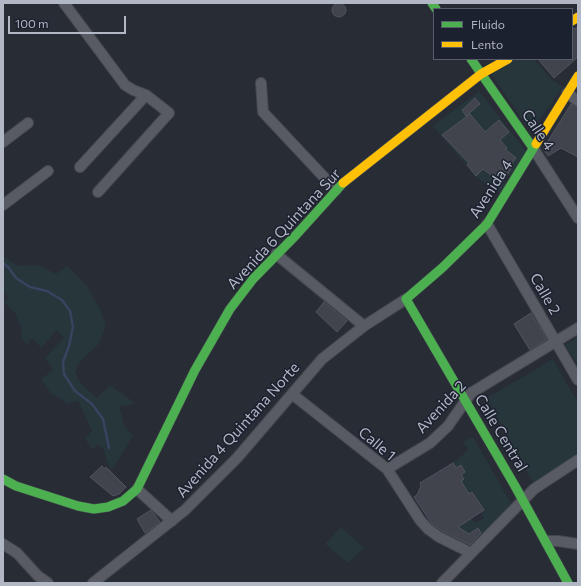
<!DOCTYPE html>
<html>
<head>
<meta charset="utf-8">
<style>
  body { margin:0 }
  #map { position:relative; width:581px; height:586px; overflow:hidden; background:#282c35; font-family:Commissioner,sans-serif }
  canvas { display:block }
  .frame { position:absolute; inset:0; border:4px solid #b2b7c6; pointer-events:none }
  .legend { position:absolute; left:433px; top:8px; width:140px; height:52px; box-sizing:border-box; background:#1c212f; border:1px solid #585d6b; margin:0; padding:5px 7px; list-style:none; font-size:12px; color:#b2b7c6 }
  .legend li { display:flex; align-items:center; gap:8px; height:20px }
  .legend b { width:20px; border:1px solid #585d6b }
  .scale { position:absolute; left:8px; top:16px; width:118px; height:18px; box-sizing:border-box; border:2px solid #b2b7c6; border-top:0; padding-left:5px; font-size:12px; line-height:14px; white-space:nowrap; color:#b2b7c6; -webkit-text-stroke:3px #1c212f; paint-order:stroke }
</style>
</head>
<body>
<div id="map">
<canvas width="581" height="586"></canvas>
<div class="frame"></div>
<ul class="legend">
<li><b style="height:5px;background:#4caf50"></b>Fluido</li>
<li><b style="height:5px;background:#ffc107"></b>Lento</li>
</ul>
<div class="scale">100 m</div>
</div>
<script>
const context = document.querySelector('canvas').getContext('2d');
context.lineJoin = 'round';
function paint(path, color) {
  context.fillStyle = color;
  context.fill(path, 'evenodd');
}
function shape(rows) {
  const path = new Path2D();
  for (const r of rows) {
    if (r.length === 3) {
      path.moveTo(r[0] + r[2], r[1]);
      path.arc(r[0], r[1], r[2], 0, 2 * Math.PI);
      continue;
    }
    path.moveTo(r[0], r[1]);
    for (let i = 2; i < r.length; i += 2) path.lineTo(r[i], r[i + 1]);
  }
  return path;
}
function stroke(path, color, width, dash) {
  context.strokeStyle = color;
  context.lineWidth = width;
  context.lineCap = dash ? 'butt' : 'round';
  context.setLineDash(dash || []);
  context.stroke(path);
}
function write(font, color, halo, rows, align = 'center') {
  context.font = font + ' Commissioner,sans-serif';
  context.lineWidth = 3;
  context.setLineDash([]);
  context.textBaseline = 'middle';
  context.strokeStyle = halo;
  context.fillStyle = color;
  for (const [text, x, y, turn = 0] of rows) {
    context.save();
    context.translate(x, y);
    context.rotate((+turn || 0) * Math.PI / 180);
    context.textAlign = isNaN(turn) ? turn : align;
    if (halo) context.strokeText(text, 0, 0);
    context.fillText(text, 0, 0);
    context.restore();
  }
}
const green = shape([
  [516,59,534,59,552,80,563,87,532,130,529,129,491,74],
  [479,91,526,151,500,193,476,177,433,126],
  [475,98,480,104,469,113,485,132,499,120,508,132,491,147,507,148,505,149,516,159,510,166,512,168,507,175,510,177,504,184,484,168,476,176,467,166,480,153,473,145,462,156,456,150,461,132,448,142,442,135,467,116,462,109],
  [3,256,18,266,39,265,56,274,67,266,87,286,100,309,106,325,99,344,80,361,75,372,81,384,97,398,110,385,134,402,132,405,119,406,125,428,133,436,112,470,108,464,104,450,98,444,93,450,85,439,92,431,78,401,68,404,50,392,41,379,53,370,45,358,64,338,57,330,41,348,32,338,27,345,22,339,21,327,15,313,4,302,9,297,3,291],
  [578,337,578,365,566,347,566,344],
  [553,359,578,403,578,454,533,483,487,398],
  [473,437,512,505,483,536,478,528,469,534,464,531,455,528,471,518,475,523,484,518,481,513,484,511,473,492,469,494,461,481,464,479,461,475,465,472,461,465,456,468,453,463,468,450,463,442],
  [341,527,364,548,348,563,325,544]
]);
const stream = shape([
  [3,263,9,268,16,278,30,287,47,291,62,300,70,311,73,327,69,346,63,362,64,374,75,391,92,404,103,419,109,448]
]);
const building = shape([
  [339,10,7],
  [577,28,578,29,578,57,554,78,538,59,572,59,572,29,577,28],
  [475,98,480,104,466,116,462,110,475,98],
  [571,104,578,107,578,157,561,148,548,156,543,149,571,104],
  [470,114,485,132,499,120,509,132,500,140,507,148,505,149,516,158,510,166,512,167,502,183,483,169,476,176,467,165,469,163,442,135,470,114],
  [324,302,347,321,337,332,316,312,324,302],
  [531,313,547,339,530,350,514,324,531,313],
  [453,463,456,468,461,465,465,472,461,475,464,479,461,481,469,494,472,492,484,510,458,527,469,534,478,528,481,533,470,545,442,531,432,524,414,497,417,495,421,486,420,483,453,463],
  [102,466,104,469,106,467,126,487,119,494,113,496,90,477,102,466],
  [151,510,160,522,145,533,137,519,151,510]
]);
const street = shape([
  [64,3,125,85,133,90,146,95,169,113,98,192],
  [261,83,263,112,336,190],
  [567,93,578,101],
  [3,142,28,123],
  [533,148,578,218],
  [80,167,146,95],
  [3,205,48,171],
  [487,224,578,380],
  [276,254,364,326],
  [292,394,387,469,420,520,428,529,439,537,471,553],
  [387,469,430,443,448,426,471,393,578,328],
  [137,489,172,521],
  [546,541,558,541,578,544],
  [3,544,17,553,38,576,48,583],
  [93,583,185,510,237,458,322,359,364,326,406,299],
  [442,583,534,489,578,460]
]);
const fast = shape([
  [432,3,436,9],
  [471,59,533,148],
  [536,144,487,224,442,268,406,299,515,486,568,583],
  [3,479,16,486,78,506,94,509,108,507,123,501,137,489,195,370,230,309,253,279,296,235,343,183]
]);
const slow = shape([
  [572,21,578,17],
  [536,144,578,76],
  [343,183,481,74,508,59]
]);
const streetNames = [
  ["Calle 4",538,130,56],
  ["Avenida 4",491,189,-57],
  ["Avenida 6 Quintana Sur",284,229,-47],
  ["Calle 2",545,294,60],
  ["Avenida 2",441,407,-47],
  ["Avenida 4 Quintana Norte",238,430,-48],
  ["Calle Central",501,433,59],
  ["Calle 1",377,444,40]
];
paint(green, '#26363b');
stroke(stream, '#37435f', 2.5);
paint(building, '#41444c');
stroke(building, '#50545d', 1);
stroke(street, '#44474e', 12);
stroke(fast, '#44474e', 10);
stroke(slow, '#44474e', 10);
stroke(street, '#585b63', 10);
stroke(fast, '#4caf50', 9);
stroke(slow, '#ffc107', 9);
write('15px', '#b2b7c6', '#1c212f', streetNames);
</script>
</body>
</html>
